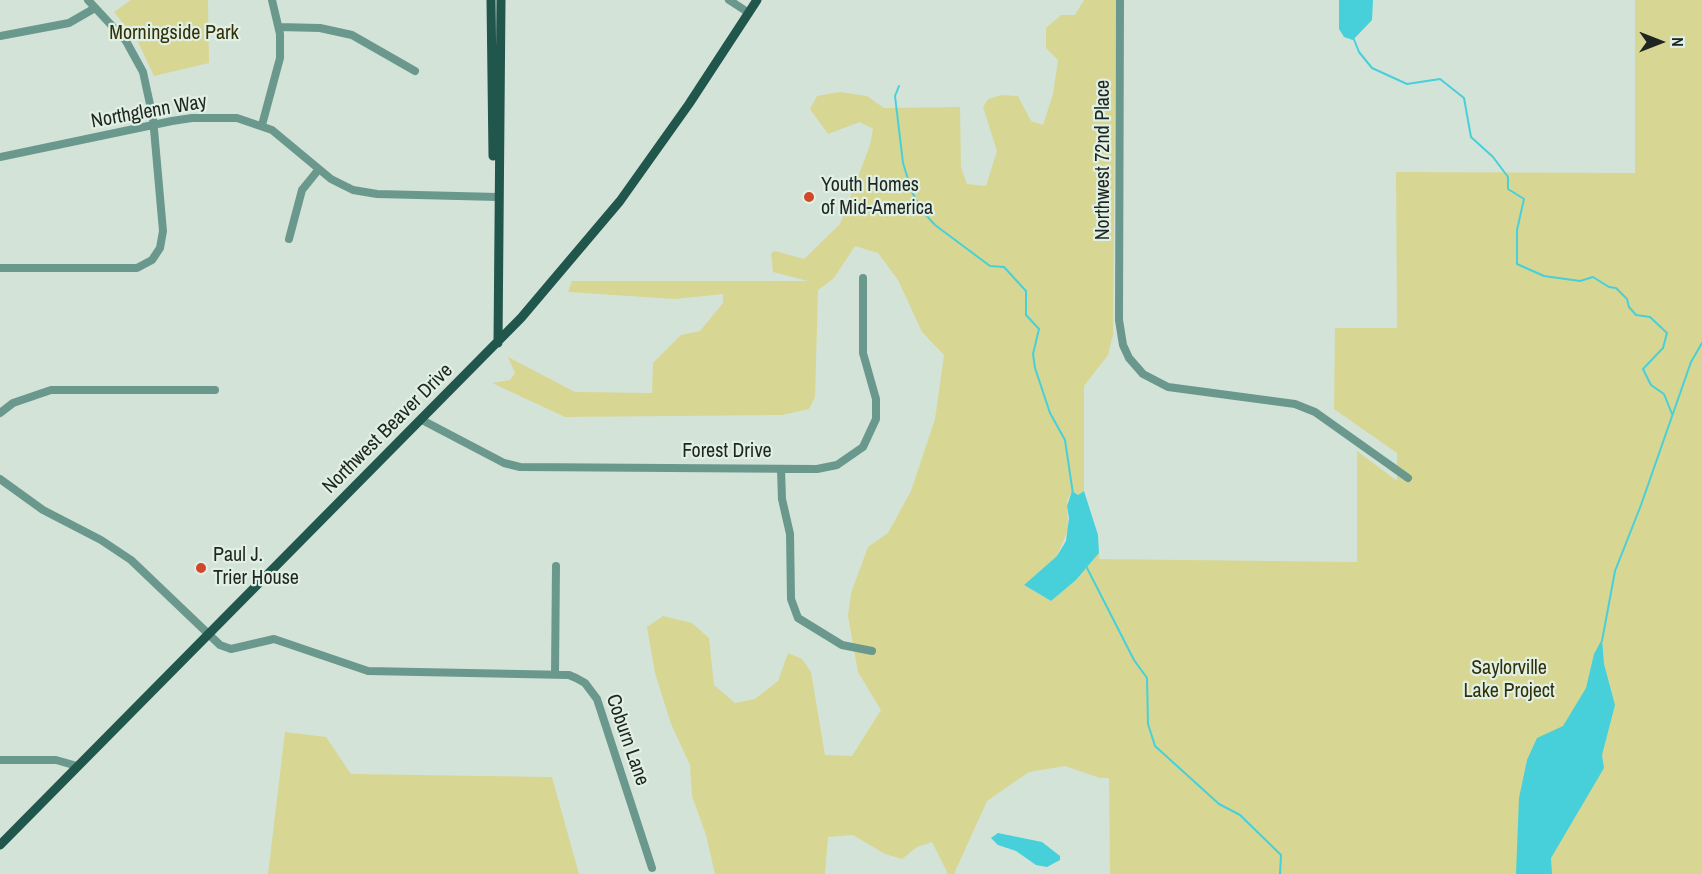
<!DOCTYPE html>
<html>
<head>
<meta charset="utf-8">
<style>
  body { margin:0 }
  #map { position:relative; width:1702px; height:874px; overflow:hidden; background:#d4e3d8; font-family:"Archivo Narrow",sans-serif }
  canvas { display:block }
  .north { position:absolute; left:1630px; top:12px; width:60px; height:60px; -webkit-text-stroke:4px #e1f0e5; paint-order:stroke; rotate:90deg; font-size:16px; font-weight:700; line-height:24px; text-align:center; color:#1f2521 }
  .north::after { content:''; display:block; margin:auto; width:21px; height:27px; background:#1f2521; clip-path:polygon(50% 0,100% 100%,50% 72%,0 100%) }
</style>
</head>
<body>
<div id="map">
<canvas width="1702" height="874"></canvas>
<div class="north">N</div>
</div>
<script>
const context = document.querySelector('canvas').getContext('2d');
context.lineJoin = 'round';
function paint(path, color) {
  context.fillStyle = color;
  context.fill(path, 'evenodd');
}
function shape(rows) {
  const path = new Path2D();
  for (const r of rows) {
    path.moveTo(r[0], r[1]);
    for (let i = 2; i < r.length; i += 2) path.lineTo(r[i], r[i + 1]);
  }
  return path;
}
function stroke(path, color, width, dash) {
  context.strokeStyle = color;
  context.lineWidth = width;
  context.lineCap = dash ? 'butt' : 'round';
  context.setLineDash(dash || []);
  context.stroke(path);
}
function write(font, color, halo, rows, align = 'center') {
  context.font = font + ' "Archivo Narrow",sans-serif';
  context.lineWidth = 4.5;
  context.setLineDash([]);
  context.textBaseline = 'middle';
  context.strokeStyle = halo;
  context.fillStyle = color;
  for (const [text, x, y, turn = 0] of rows) {
    context.save();
    context.translate(x, y);
    context.rotate((+turn || 0) * Math.PI / 180);
    context.textAlign = isNaN(turn) ? turn : align;
    if (halo) context.strokeText(text, 0, 0);
    context.fillText(text, 0, 0);
    context.restore();
  }
}
const green = shape([
  [131,0,208,0,209,63,154,76,138,42,114,12],
  [1084,0,1116,0,1113,335,1108,355,1084,386,1084,491,1078,495,1072,491,1067,501,1068,530,1057,556,1024,585,1051,601,1076,580,1099,553,1099,559,1357,562,1357,451,1397,481,1397,453,1334,409,1335,328,1397,328,1396,172,1635,173,1635,0,1702,0,1702,874,1110,874,1109,778,1100,778,1065,766,1029,772,987,801,954,874,948,874,932,842,917,847,902,859,885,854,853,835,828,837,825,874,715,874,706,835,692,796,690,765,671,724,655,673,647,627,663,616,692,623,709,638,714,685,735,703,755,699,778,681,788,653,802,659,811,672,825,755,852,756,881,710,858,672,848,616,851,593,868,547,888,533,911,491,935,419,944,355,922,332,898,280,878,253,855,246,834,278,818,290,815,397,809,409,782,415,565,417,492,383,510,380,515,373,508,357,575,392,652,393,653,363,681,335,700,331,723,303,723,294,675,299,568,292,572,281,808,281,773,272,771,253,775,251,804,259,840,224,870,145,873,129,860,122,828,134,810,109,817,96,840,92,867,96,884,108,960,107,961,167,967,184,986,186,997,151,983,107,988,99,1001,95,1018,96,1031,121,1043,125,1053,94,1058,60,1046,48,1046,28,1061,15,1075,15],
  [285,732,326,737,351,774,552,777,579,874,268,874]
]);
const water = shape([
  [1339,0,1373,0,1372,20,1353,40,1344,37,1339,29],
  [1072,491,1078,495,1084,491,1098,535,1099,553,1076,580,1051,601,1024,585,1057,556,1066,541,1069,518,1067,506],
  [1602,639,1604,664,1615,705,1602,755,1604,768,1551,858,1552,874,1516,874,1519,798,1527,760,1537,738,1563,726,1586,688,1594,654],
  [998,833,1042,842,1060,856,1060,860,1047,867,1036,865,1016,851,998,845,991,838]
]);
const stream = shape([
  [1353,37,1359,52,1372,68,1407,84,1440,79,1464,98,1471,137,1493,157,1508,177,1508,189,1524,199,1517,230,1517,264,1544,276,1580,281,1593,277,1609,287,1616,288,1627,299,1629,307,1636,315,1650,317,1667,333,1663,348,1643,369,1651,385,1664,394,1672,414],
  [899,86,895,96,903,163,912,192,923,212,935,225,990,266,1004,267,1026,291,1026,315,1039,329,1033,354,1035,368,1050,413,1065,440,1073,494],
  [1086,566,1134,660,1147,678,1148,724,1155,746,1219,804,1240,815,1281,855,1280,874],
  [1602,641,1615,571,1641,505,1691,362,1702,343]
]);
const minor = shape([
  [729,0,749,13],
  [1120,0,1119,320,1123,345,1129,358,1143,374,1168,387,1295,404,1315,412,1408,478],
  [279,27,320,28,352,35,415,71],
  [0,36,69,23,95,8],
  [262,125,280,58,280,34,272,0],
  [0,157,172,121,192,118,237,118,272,130,331,179,353,190,377,194,498,197],
  [289,239,302,190,319,169],
  [0,268,137,268,152,260,160,248,163,231,153,118,143,72,126,41,88,0],
  [0,413,13,403,51,390,215,390],
  [422,420,504,463,520,467,817,469,837,465,863,447,876,419,876,399,863,353,863,278],
  [781,469,782,499,790,534,791,599,798,618,842,645,872,651],
  [0,479,43,510,101,540,131,560,220,645,231,649,274,639,368,671,569,675,576,678,585,683,597,699,652,868],
  [555,674,556,566],
  [0,760,56,760,77,766]
]);
const major = shape([
  [491,0,493,156],
  [498,343,501,0],
  [0,845,521,318,620,201,689,104,757,0]
]);
const markers = [
  [809,197,6,"#d14729"],
  [201,568,6,"#d14729"]
];
const parkNames = [
  ["Morningside Park",174,34],
  ["Saylorville",1509,669],
  ["Lake Project",1509,692]
];
const streetNames = [
  ["Northglenn Way",149,112,-10],
  ["Northwest 72nd Place",1104,160,-90],
  ["Northwest Beaver Drive",388,429,-45],
  ["Forest Drive",727,452],
  ["Coburn Lane",627,740,71]
];
const poiNames = [
  ["Youth Homes",821,186],
  ["of Mid-America",821,209],
  ["Paul J.",213,556],
  ["Trier House",213,579]
];
paint(green, '#d8d693');
paint(water, '#47d0da');
stroke(stream, '#47d0da', 2);
stroke(minor, '#6a988d', 8);
stroke(major, '#21564c', 9);
for (const [x, y, r, color] of markers) {
  const dot = new Path2D();
  dot.arc(x, y, r, 0, 2 * Math.PI);
  context.fillStyle = color;
  context.fill(dot);
  stroke(dot, '#e1f0e5', 2);
}
write('20px', '#333007', '#e1f0e5', parkNames);
write('20px', '#1f2521', '#e1f0e5', streetNames);
write('20px', '#1f2521', '#e1f0e5', poiNames, 'left');
</script>
</body>
</html>
